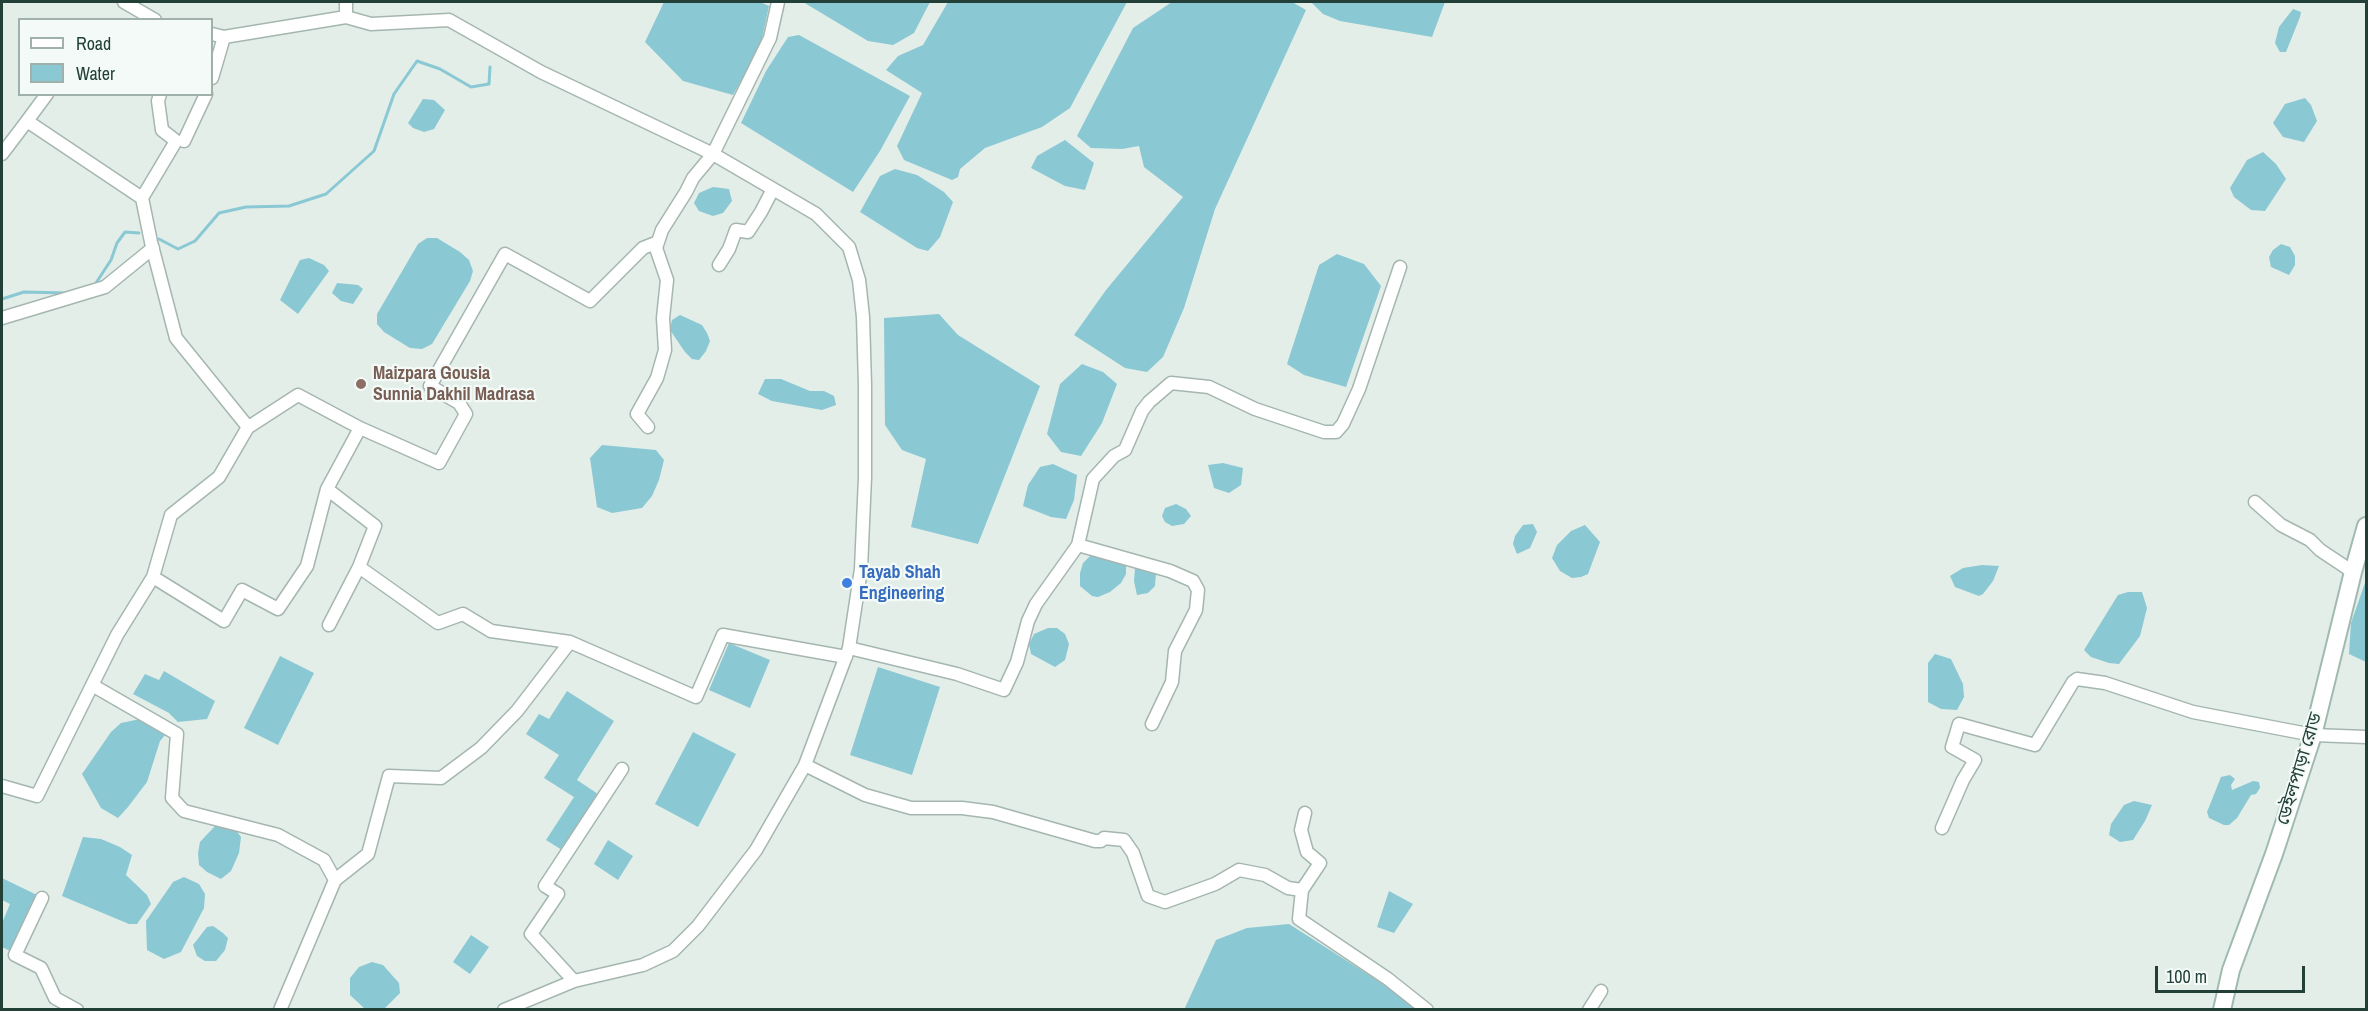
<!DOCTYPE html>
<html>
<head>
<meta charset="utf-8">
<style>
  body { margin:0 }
  #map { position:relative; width:2368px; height:1011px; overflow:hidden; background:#e3eee9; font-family:"Archivo Narrow",sans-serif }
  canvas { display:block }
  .frame { position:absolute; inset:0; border:3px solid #224038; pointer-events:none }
  .legend { position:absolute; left:18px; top:18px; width:195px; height:78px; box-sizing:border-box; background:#f4faf7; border:2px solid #a0b0ab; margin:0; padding:8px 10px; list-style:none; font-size:18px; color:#224038 }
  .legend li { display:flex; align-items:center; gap:12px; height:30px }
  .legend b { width:30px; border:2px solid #a0b0ab }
  .scale { position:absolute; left:2155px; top:966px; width:150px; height:27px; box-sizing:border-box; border:3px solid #224038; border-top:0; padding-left:8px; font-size:18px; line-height:21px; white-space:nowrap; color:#224038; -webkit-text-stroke:4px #f4faf7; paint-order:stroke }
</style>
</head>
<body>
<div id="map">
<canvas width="2368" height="1011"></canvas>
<div class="frame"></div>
<ul class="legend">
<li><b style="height:8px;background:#fff"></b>Road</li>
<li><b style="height:16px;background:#8ac8d4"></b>Water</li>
</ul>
<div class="scale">100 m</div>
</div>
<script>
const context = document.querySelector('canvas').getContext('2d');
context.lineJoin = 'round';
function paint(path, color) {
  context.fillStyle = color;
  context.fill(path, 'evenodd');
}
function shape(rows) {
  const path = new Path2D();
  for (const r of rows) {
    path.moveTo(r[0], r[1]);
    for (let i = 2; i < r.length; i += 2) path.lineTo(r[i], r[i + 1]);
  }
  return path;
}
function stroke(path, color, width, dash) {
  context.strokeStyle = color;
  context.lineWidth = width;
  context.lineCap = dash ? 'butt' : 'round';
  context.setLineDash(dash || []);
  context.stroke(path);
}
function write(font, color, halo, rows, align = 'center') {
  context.font = font + ' "Archivo Narrow","Noto Sans Bengali",sans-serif';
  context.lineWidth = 4.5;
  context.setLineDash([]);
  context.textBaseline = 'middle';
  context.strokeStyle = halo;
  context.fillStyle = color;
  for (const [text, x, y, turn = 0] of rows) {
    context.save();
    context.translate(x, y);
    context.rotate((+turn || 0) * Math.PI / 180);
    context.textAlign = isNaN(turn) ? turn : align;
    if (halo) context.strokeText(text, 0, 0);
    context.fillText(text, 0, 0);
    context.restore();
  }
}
const water = shape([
  [664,2,760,2,769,6,760,48,733,95,683,81,645,42],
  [803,2,930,2,914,33,893,45,868,41],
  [948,2,1127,2,1070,108,1042,127,985,148,960,169,958,177,952,180,904,160,897,146,922,93,886,70,898,56,923,45],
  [1172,2,1292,2,1306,10,1215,209,1184,308,1163,357,1147,372,1125,368,1074,335,1106,290,1183,197,1144,167,1139,146,1122,149,1091,148,1077,136,1133,28],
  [1311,2,1445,2,1432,37,1340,21,1323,14],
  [2293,9,2301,12,2300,17,2286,52,2280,52,2275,43,2279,27],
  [799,35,910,96,880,151,853,192,741,123,766,71,788,37],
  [2305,98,2311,105,2317,121,2304,142,2283,137,2273,123,2285,104],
  [423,99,434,100,445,110,434,129,424,132,413,128,408,123],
  [1065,140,1094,163,1085,190,1065,186,1031,168,1037,156],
  [2263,152,2276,164,2286,179,2265,211,2251,210,2234,197,2230,188,2247,160],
  [895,169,917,175,944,192,953,202,940,237,928,251,917,248,860,212,880,176],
  [713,187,729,189,732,201,723,213,713,216,699,211,694,203,699,193],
  [427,238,437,238,460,252,469,260,473,271,470,281,432,344,422,349,410,348,384,332,377,324,377,314,418,244],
  [2281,244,2290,247,2295,256,2295,265,2289,275,2271,267,2269,257,2273,250],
  [1337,254,1364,264,1381,286,1346,387,1304,375,1287,364,1319,265],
  [309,258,324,265,329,271,298,314,280,300,300,260],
  [337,283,358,285,363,289,353,304,341,301,332,293],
  [939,314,958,335,1040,386,978,544,911,527,926,459,902,450,885,425,884,318],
  [680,315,702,325,707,333,710,341,706,351,699,360,692,359,685,352,670,330,672,320],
  [1082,364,1103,372,1117,384,1102,423,1081,456,1061,452,1047,434,1060,384],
  [765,379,781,379,810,391,824,391,834,396,836,405,822,410,772,401,758,394],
  [602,445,656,450,664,460,659,480,652,496,642,508,612,513,597,507,590,458],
  [1223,463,1243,468,1241,485,1229,493,1214,488,1208,465],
  [1053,464,1077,475,1074,500,1066,519,1051,517,1023,506,1028,485,1040,467],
  [1176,504,1186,509,1191,516,1184,524,1172,526,1165,522,1162,516,1165,508],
  [1533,524,1537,532,1530,548,1517,554,1513,544,1515,536,1523,525],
  [1585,525,1600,542,1588,574,1581,577,1572,578,1560,571,1552,558,1557,545,1571,531],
  [1092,554,1126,564,1126,574,1121,583,1110,592,1098,597,1092,596,1080,586,1080,573,1083,563],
  [1982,565,1999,566,1993,581,1983,594,1979,596,1955,587,1950,576,1963,568],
  [1141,567,1156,573,1155,586,1148,593,1137,595,1134,581,1135,568],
  [2366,580,2366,662,2349,654,2351,623],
  [2128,592,2142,592,2147,608,2140,636,2119,664,2109,663,2091,657,2084,650,2118,595],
  [1048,628,1057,628,1065,634,1069,644,1065,660,1055,667,1031,654,1029,644,1034,634],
  [729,643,770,660,750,708,709,690],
  [1935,654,1951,659,1963,684,1964,697,1957,710,1941,709,1928,702,1928,663],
  [280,656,314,673,278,745,244,728],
  [878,667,940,687,912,775,850,755],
  [164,671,215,701,207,719,178,722,169,713,133,694,145,674,159,680],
  [567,691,614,721,577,780,598,794,562,850,546,840,574,797,544,778,559,755,526,734,539,714,549,719],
  [145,718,166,734,160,741,147,782,128,807,118,818,101,808,82,774,111,732,121,723],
  [693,732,736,754,698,827,655,804],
  [2230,775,2235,779,2231,785,2232,790,2253,781,2259,782,2260,788,2256,794,2251,795,2237,818,2229,825,2224,825,2209,818,2207,812,2221,777],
  [2134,801,2152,805,2145,821,2133,840,2120,842,2109,835,2111,824,2124,805],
  [216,825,233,826,241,837,239,853,231,871,221,879,207,872,199,865,198,853,200,842],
  [83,837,101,839,120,847,132,855,126,875,147,895,151,904,137,924,129,924,62,896],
  [608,840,633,856,618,880,594,864],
  [184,877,199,884,205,894,204,908,181,952,164,959,147,950,146,921,173,882],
  [2,878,39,896,12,952,2,947,2,923,10,904,2,900],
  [1389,891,1413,904,1394,933,1377,927],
  [1289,924,1355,966,1422,1009,1184,1010,1216,940,1247,928],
  [213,926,223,933,228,938,225,950,216,961,205,961,197,956,193,945,207,927],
  [471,935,489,947,470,974,453,962],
  [372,962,383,965,399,983,400,993,384,1009,364,1008,350,995,350,978,359,967]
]);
const stream = shape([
  [159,239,178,249,195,241,219,213,246,207,289,206,326,194,374,151,394,94,417,61,440,69,471,87,489,84,490,67],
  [94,286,111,260,117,243,125,232,139,233],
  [2,299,24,292,67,293]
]);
const minor = shape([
  [124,2,155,20],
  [346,17,346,2],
  [212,34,224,37,346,17,371,24,449,20,541,72,713,154,816,214,849,247,859,280,863,317,865,385,865,477,861,569,849,648,805,765,756,850,698,926,673,951,643,965,574,981,504,1010],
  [212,78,224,37],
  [184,141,206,94],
  [2,154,27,121],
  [142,198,176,141,162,130,158,101,160,94],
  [658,242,643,248,590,301,505,254,430,386,459,403,466,414,439,463,360,428,327,489,375,526,359,567,438,623,463,614,491,631,570,642,696,697,723,635,846,657],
  [719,265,729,249,736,230,748,232,761,212,773,189],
  [2,318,105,287,153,248],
  [648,427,637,414,657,378,665,350,663,318,667,280,656,248,662,230,686,192,693,178,713,154,770,38,778,2],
  [247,428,298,395,360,428],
  [2255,502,2281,525,2310,540,2320,550,2353,572],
  [1078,545,1170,571,1193,581,1198,590,1196,610,1175,651,1172,682,1152,724],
  [153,577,224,621,242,590,278,609,307,566,327,489],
  [329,625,359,567],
  [849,648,957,674,1004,690,1017,662,1028,621,1036,604,1078,545,1093,479,1114,456,1125,450,1142,411,1149,402,1171,383,1209,387,1255,409,1324,432,1336,432,1343,424,1359,389,1400,267],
  [92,685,177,734,172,798,184,811,278,835,324,860,335,880],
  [805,765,865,795,911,808,962,808,993,812,1095,841,1101,841,1104,838,1124,840,1133,853,1148,896,1165,902,1215,884,1239,870,1265,875,1288,888,1302,890],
  [2,786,37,796,117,635,153,577,171,515,219,477,248,427,176,338,151,242,142,198,27,121,47,94],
  [1305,813,1301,830,1307,852,1320,863,1302,890,1299,919,1388,979,1427,1010],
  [1942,828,1963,780,1975,760,1952,747,1959,724,2035,745,2073,682,2077,679,2105,683,2193,712,2313,735,2366,737],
  [42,898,15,955,41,968,55,998,77,1010],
  [574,981,531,934,558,894,545,886,622,769],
  [280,1010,335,880,368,854,389,776,441,778,481,748,517,711,570,642],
  [1589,1010,1601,991]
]);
const secondary = shape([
  [2222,1010,2231,970,2274,854,2313,735,2353,572,2366,526]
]);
const markers = [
  [361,384,6,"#8d6e63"],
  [847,583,6,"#3f7fe0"]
];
const educationNames = [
  ["Maizpara Gousia",373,374],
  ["Sunnia Dakhil Madrasa",373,395]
];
const shopNames = [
  ["Tayab Shah",859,573],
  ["Engineering",859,594]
];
const streetNames = [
  ["ডেইলপাড়া রোড",2300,769,-73]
];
paint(water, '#8ac8d4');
stroke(stream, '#8ac8d4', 3);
stroke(minor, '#a5b6b0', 15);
stroke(secondary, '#a1bab1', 20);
stroke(minor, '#fff', 12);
stroke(secondary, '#fff', 16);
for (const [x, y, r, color] of markers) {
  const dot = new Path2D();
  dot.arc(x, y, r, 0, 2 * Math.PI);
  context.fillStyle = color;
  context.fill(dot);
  stroke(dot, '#f4faf7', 2);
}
write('bold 18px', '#785e54', '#f4faf7', educationNames, 'left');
write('bold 18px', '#366cbe', '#f4faf7', shopNames, 'left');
write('18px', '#224038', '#f4faf7', streetNames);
</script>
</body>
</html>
